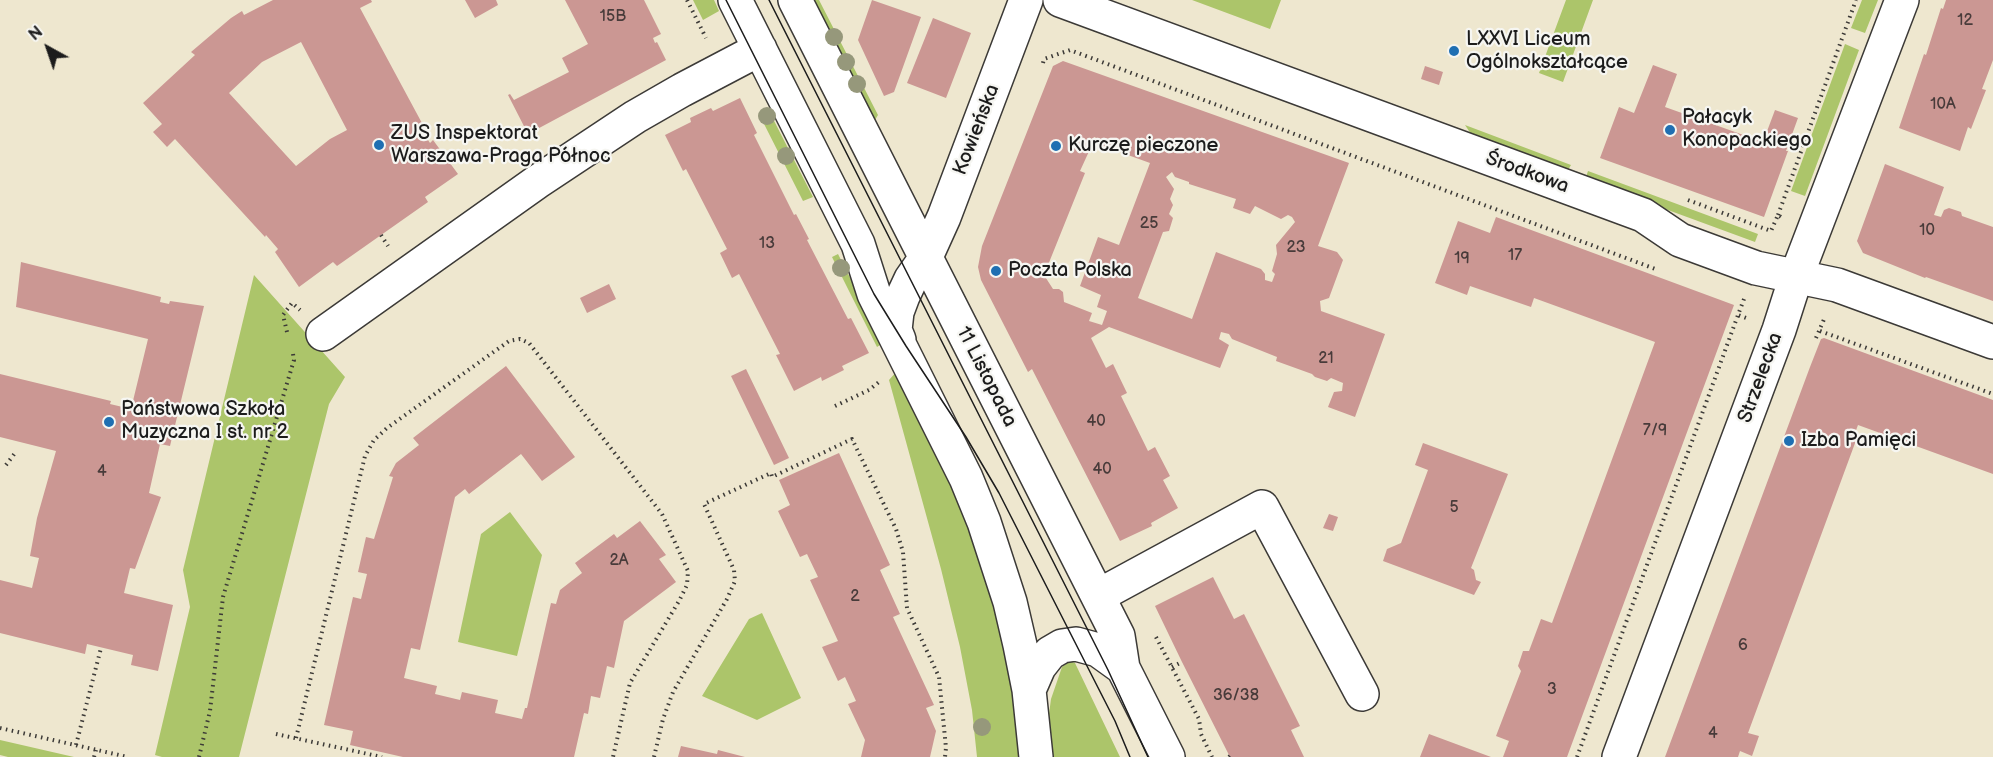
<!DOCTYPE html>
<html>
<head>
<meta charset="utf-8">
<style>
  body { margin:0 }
  #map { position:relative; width:1993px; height:757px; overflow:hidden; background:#eee7cf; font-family:"Balsamiq Sans",sans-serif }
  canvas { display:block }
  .north { position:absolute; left:18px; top:18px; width:60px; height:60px; -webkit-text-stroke:4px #f6f6f2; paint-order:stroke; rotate:320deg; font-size:16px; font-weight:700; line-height:24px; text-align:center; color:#1c1c1c }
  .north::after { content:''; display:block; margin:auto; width:21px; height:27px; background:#1c1c1c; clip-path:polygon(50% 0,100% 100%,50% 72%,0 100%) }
</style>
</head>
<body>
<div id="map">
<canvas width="1993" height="757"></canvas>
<div class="north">N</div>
</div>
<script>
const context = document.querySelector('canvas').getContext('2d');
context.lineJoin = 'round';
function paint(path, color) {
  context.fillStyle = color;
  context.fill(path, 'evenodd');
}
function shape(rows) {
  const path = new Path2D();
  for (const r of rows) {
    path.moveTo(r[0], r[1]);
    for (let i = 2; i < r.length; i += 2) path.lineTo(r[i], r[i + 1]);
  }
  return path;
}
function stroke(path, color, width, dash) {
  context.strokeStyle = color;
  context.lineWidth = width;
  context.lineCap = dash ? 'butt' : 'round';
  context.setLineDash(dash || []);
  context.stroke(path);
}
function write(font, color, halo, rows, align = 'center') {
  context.font = font + ' "Balsamiq Sans",sans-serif';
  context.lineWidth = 4.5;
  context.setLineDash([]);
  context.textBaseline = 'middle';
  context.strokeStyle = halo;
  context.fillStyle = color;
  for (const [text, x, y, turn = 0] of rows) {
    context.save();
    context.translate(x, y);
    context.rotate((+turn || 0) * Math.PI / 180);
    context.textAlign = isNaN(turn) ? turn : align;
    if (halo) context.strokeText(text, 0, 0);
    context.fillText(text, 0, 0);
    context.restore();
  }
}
const green = shape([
  [693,0,714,0,719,11,703,20],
  [810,0,819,0,878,115,875,120,873,120],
  [1192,0,1281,0,1270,29],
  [1566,0,1593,0,1563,82,1539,73],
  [1862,0,1878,0,1865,33,1851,28],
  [1845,44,1859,50,1805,196,1791,191],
  [769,111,813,197,803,201,760,116],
  [1465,125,1571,165,1568,170,1475,140],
  [1588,171,1758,234,1755,242,1589,181,1586,177],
  [838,254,883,343,877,347,832,257],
  [254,275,345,377,329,404,239,757,162,757,155,755,190,607,183,570],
  [897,371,960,501,995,603,1010,668,1023,757,977,757,972,710,960,647,941,569,889,380],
  [510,512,542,555,517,656,458,642,481,534],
  [762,613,801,698,757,720,702,696,749,619],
  [1070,661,1075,663,1120,757,1052,757,1049,714,1051,699,1062,667],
  [0,740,74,757,8,757,0,755]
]);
const building = shape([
  [273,0,371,0,372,2,360,8,423,125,420,128,430,143,433,140,458,174,425,197,428,202,337,266,333,262,299,287,275,252,278,249,266,235,265,237,175,139,167,147,153,132,162,124,143,103,195,55,191,52,231,18,242,11,244,15],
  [301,42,347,130,330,139,296,166,229,93,262,62],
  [465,0,496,0,498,5,475,18],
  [565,0,644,0,661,34,653,38,655,43,657,42,666,60,528,134,508,95,510,94,514,100,569,72,562,58,588,44],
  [872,0,921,17,894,92,884,96,858,40],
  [1946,0,1993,0,1993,60,1982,89,1986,90,1971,129,1968,127,1960,151,1899,128,1924,54,1926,55,1941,8,1943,9],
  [933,18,971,33,946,98,907,83],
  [1063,61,1349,163,1318,246,1337,252,1343,260,1329,298,1320,301,1321,311,1385,334,1355,417,1328,407,1334,392,1342,391,1343,383,1331,378,1327,381,1315,377,1312,374,1276,361,1277,357,1232,339,1229,334,1221,332,1219,339,1229,345,1220,368,1109,327,1091,338,1106,368,1113,364,1127,393,1121,396,1148,451,1155,447,1170,476,1163,480,1178,508,1151,523,1152,526,1120,541,1032,369,1028,372,981,280,978,267,982,246,1053,66],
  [1094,137,1102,140,1103,146,1150,163,1119,245,1098,237,1080,286,1101,295,1097,307,1107,311,1102,325,1089,321,1092,313,1064,302,1063,292,1059,289,1053,289,1044,275,1085,173,1080,171,1091,147],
  [1172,172,1175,177,1189,182,1189,184,1236,199,1233,208,1250,214,1255,206,1281,219,1288,215,1292,217,1295,222,1276,245,1277,254,1272,271,1275,274,1272,282,1265,280,1265,274,1261,269,1216,252,1192,319,1138,298,1163,232,1169,231,1173,218,1169,214,1173,205,1170,199,1174,189,1166,177],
  [1653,65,1677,74,1665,107,1763,142,1775,110,1798,118,1786,151,1788,151,1764,217,1600,158,1619,107,1634,113],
  [1425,66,1443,72,1439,85,1421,79],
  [740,98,757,133,754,135,794,215,796,214,809,239,807,240,848,319,851,318,869,353,842,366,844,370,822,381,821,377,794,391,776,355,780,354,739,274,732,278,720,253,727,249,686,169,683,171,665,135,691,122,690,118,711,108,713,111],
  [1885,164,1944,187,1934,215,1941,217,1944,210,1949,208,1961,212,1962,216,1993,227,1993,301,1926,277,1925,278,1863,253,1857,241],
  [1496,217,1734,305,1567,757,1503,757,1509,741,1496,736,1521,671,1518,666,1523,651,1529,651,1541,619,1552,623,1655,342,1534,298,1531,307,1470,286,1467,295,1435,283,1458,221,1490,233],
  [21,262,161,297,160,302,169,304,170,301,204,306,170,446,160,444,149,493,161,497,135,569,130,568,124,593,173,605,158,671,131,665,133,655,87,644,85,654,0,633,0,580,32,588,39,558,30,556,37,518,56,451,0,437,0,374,111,401,110,404,131,409,148,339,16,307],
  [609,284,616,299,587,313,580,298],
  [1824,338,1993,400,1993,474,1858,425,1855,433,1858,435,1748,733,1759,736,1752,756,1740,751,1738,757,1665,757,1810,367,1821,339],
  [506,366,575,457,542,481,521,454,469,494,465,489,455,497,420,650,411,648,404,678,437,686,435,694,460,700,462,692,498,700,495,713,522,719,525,708,527,708,551,603,556,604,560,590,582,573,575,563,614,534,617,538,640,521,666,555,659,559,676,582,624,621,614,668,607,666,600,698,591,696,588,714,584,713,574,757,403,757,350,745,353,731,324,725,353,597,361,599,367,574,358,572,366,537,374,539,393,477,389,476,396,463,419,445,413,438],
  [746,369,789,458,774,465,731,376],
  [1423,443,1508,474,1471,568,1474,570,1476,580,1481,582,1474,595,1383,561,1387,549,1401,543,1428,470,1415,465],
  [839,453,890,565,880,570,900,614,893,617,934,705,926,708,936,731,930,757,861,757,865,740,848,704,856,701,845,677,838,681,822,647,838,641,810,580,818,577,807,554,800,557,778,511,790,505,779,480],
  [1329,514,1338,517,1333,531,1323,528],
  [1213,577,1234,619,1244,614,1300,726,1291,730,1304,757,1230,757,1182,662,1155,606],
  [1429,734,1491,757,1420,757],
  [681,746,717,754,718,750,745,757,678,757]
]);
const path = shape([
  [687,0,706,38],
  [1043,63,1044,59,1070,50,1658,270],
  [1688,200,1771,231,1778,215,1781,217],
  [1778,215,1856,0],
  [381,235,388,246],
  [1744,299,1738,315,1746,318],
  [1820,331,1993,394],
  [287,332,283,315,292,303,300,310],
  [1816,338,1825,317],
  [835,406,869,390,879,382],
  [6,465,15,453],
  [1156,637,1199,719,1201,734,1212,757],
  [1172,667,1182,662],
  [0,728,128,757],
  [276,734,382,757],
  [296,738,365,456,374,440,387,428,509,341,520,339,529,343,662,514,688,571,687,585,679,601,630,683,613,757],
  [76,745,101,648],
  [94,757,96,750],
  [199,757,210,711,223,597,294,360,293,354],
  [654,757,663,719,673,692,727,599,735,581,734,570,704,504,771,473,772,477,852,439,896,529,903,552,907,608,939,677,946,748,945,757],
  [1229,757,1230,756],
  [1577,757,1738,315]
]);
const minor = shape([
  [735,0,858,244,874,294,966,478,984,522,1010,602,1020,645,1029,690,1036,757],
  [795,0,1118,636,1123,668,1168,757],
  [1060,0,1643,215,1680,240,1756,268,1837,285,1993,342],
  [323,334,537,182,635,117,682,90,760,49],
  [899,340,895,330,897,312,903,296,911,279,925,259,944,217,1026,0],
  [1098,596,1262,507,1362,694],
  [1029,690,1039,667,1050,653,1062,646,1076,644,1098,650,1123,668],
  [1619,757,1779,330,1796,277,1902,0]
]);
const tram = shape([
  [726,0,874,294,906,346,966,437,999,493,1115,721,1130,757],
  [769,0,1108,670,1148,757]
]);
const trees = [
  [834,37],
  [846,62],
  [857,84],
  [767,116],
  [786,156],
  [841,268],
  [982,727]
];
const markers = [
  [1454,51,6,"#1f6fb2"],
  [1670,130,6,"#1f6fb2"],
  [379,145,6,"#1f6fb2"],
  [1056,146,6,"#1f6fb2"],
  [996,271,6,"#1f6fb2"],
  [109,422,6,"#1f6fb2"],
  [1789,441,6,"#1f6fb2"]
];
const numberNames = [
  ["15B",613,17],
  ["12",1965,21],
  ["10A",1943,105],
  ["25",1149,224],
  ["10",1927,231],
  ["13",767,244],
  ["23",1296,248],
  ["17",1515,256],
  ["19",1462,259],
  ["21",1326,359],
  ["40",1096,422],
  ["7/9",1655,431],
  ["40",1102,470],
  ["4",102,472],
  ["5",1454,508],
  ["2A",619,561],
  ["2",855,597],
  ["6",1743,646],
  ["3",1552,690],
  ["36/38",1236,696],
  ["4",1713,734]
];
const poiNames = [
  ["LXXVI Liceum",1466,40],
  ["Ogólnokształcące",1466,63],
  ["Pałacyk",1682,118],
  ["Konopackiego",1682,141],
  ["ZUS Inspektorat",391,134],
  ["Warszawa-Praga Północ",391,157],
  ["Kurczę pieczone",1068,146],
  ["Poczta Polska",1008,271],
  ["Państwowa Szkoła",121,410],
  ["Muzyczna I st. nr 2",121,433],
  ["Izba Pamięci",1801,441]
];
const streetNames = [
  ["Kowieńska",977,130,-69],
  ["Środkowa",1527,173,20],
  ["11 Listopada",986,377,63],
  ["Strzelecka",1761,378,-70]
];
paint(green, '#acc56a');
paint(building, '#cb9793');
stroke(minor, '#3c3a37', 36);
stroke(path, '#3c3a37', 4, [1.5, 4.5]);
stroke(minor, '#fff', 33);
stroke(tram, '#1c1c1c', 1.5);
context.fillStyle = '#96987b';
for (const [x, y] of trees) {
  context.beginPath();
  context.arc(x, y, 9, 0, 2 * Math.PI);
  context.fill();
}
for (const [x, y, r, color] of markers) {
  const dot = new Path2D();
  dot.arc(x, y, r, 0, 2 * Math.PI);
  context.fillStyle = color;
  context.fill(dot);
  stroke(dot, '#f6f6f2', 2);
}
write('16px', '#483b3a', null, numberNames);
write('20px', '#1c1c1c', '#f6f6f2', poiNames, 'left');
write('20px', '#1c1c1c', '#f6f6f2', streetNames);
</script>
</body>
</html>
